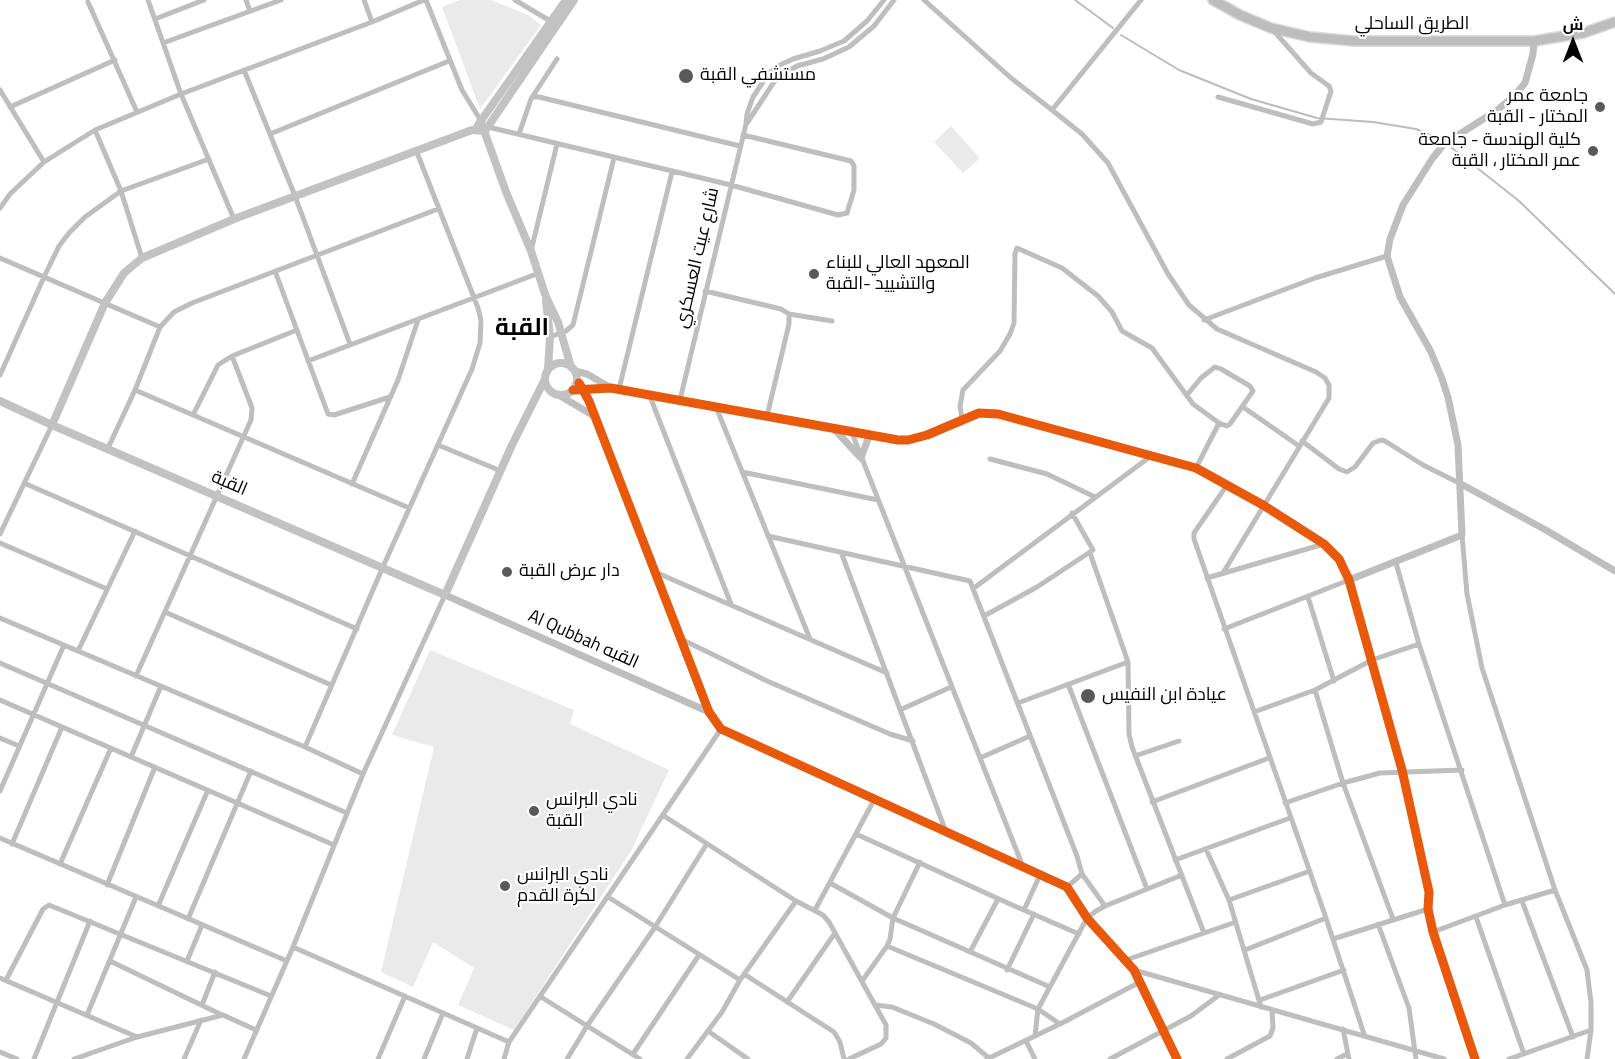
<!DOCTYPE html>
<html>
<head>
<meta charset="utf-8">
<style>
  body { margin:0 }
  #map { position:relative; width:1615px; height:1059px; overflow:hidden; background:#fff; font-family:"Titillium Web",Cairo,sans-serif }
  canvas { display:block }
  .north { position:absolute; left:1543px; top:12px; width:60px; height:60px; -webkit-text-stroke:4px #fff; paint-order:stroke; rotate:0deg; font-size:16px; font-weight:700; line-height:24px; text-align:center; color:#000 }
  .north::after { content:''; display:block; margin:auto; width:21px; height:27px; background:#000; clip-path:polygon(50% 0,100% 100%,50% 72%,0 100%) }
</style>
</head>
<body>
<div id="map">
<canvas width="1615" height="1059"></canvas>
<div class="north">ش</div>
</div>
<script>
const context = document.querySelector('canvas').getContext('2d');
context.lineJoin = 'round';
function paint(path, color) {
  context.fillStyle = color;
  context.fill(path, 'evenodd');
}
function shape(rows) {
  const path = new Path2D();
  for (const r of rows) {
    if (r.length === 3) {
      path.moveTo(r[0] + r[2], r[1]);
      path.arc(r[0], r[1], r[2], 0, 2 * Math.PI);
      continue;
    }
    path.moveTo(r[0], r[1]);
    for (let i = 2; i < r.length; i += 2) path.lineTo(r[i], r[i + 1]);
  }
  return path;
}
function stroke(path, color, width, dash) {
  context.strokeStyle = color;
  context.lineWidth = width;
  context.lineCap = dash ? 'butt' : 'round';
  context.setLineDash(dash || []);
  context.stroke(path);
}
function write(font, color, halo, rows, align = 'center') {
  context.font = font + ' "Titillium Web",Cairo,sans-serif';
  context.lineWidth = 4.5;
  context.setLineDash([]);
  context.textBaseline = 'middle';
  context.strokeStyle = halo;
  context.fillStyle = color;
  for (const [text, x, y, turn = 0] of rows) {
    context.save();
    context.translate(x, y);
    context.rotate((+turn || 0) * Math.PI / 180);
    context.textAlign = isNaN(turn) ? turn : align;
    if (halo) context.strokeText(text, 0, 0);
    context.fillText(text, 0, 0);
    context.restore();
  }
}
const green = shape([
  [460,0,491,0,528,15,541,25,480,109,442,7],
  [951,126,980,158,963,173,934,142],
  [430,650,574,710,570,724,669,770,631,851,514,1030,458,1005,474,968,433,942,413,987,381,972,434,747,392,735]
]);
const stream = shape([
  [1075,0,1113,28],
  [1121,35,1179,70,1251,99,1317,118,1373,122,1416,129,1441,140],
  [1452,148,1519,201,1615,294]
]);
const minor = shape([
  [148,0,181,94,234,219],
  [246,0,250,11],
  [364,0,372,22],
  [426,0,462,90,481,121],
  [515,0,552,22],
  [924,0,1011,78,1052,110],
  [1141,0,1052,110,1082,134,1108,163,1168,274,1189,305,1217,329,1316,372,1325,378,1329,385,1329,398,1326,403,1223,573],
  [88,2,137,112],
  [155,19,204,0],
  [163,43,281,0],
  [244,70,295,196,350,344],
  [0,90,44,162],
  [533,97,539,97,740,146],
  [1218,97,1313,124,1321,122,1331,91,1329,86,1311,73,1272,29],
  [10,107,115,60],
  [747,123,776,79,797,66,823,59,849,47,874,26,894,0],
  [488,127,731,185,838,215,847,213,854,190,854,166,851,161,743,135],
  [95,130,121,191,142,258],
  [270,134,449,61],
  [519,134,531,99,557,59],
  [0,208,10,194,44,162,95,130,181,94,372,22,424,0],
  [531,251,557,144],
  [0,258,160,327],
  [275,271,328,414,334,415,390,397],
  [705,291,781,309,789,314,832,321],
  [1204,320,1315,278,1387,256],
  [550,337,566,331,573,325,614,158],
  [308,361,539,273],
  [0,375,44,277,59,246,69,233,85,217,121,191,209,159],
  [619,389,672,172],
  [135,390,409,508],
  [649,394,731,604],
  [680,400,746,124,747,114,753,97,769,73,780,65,793,59,820,51,844,41,867,21,884,0],
  [716,407,810,639],
  [1243,407,1299,446],
  [193,415,218,365,232,356,297,330],
  [767,416,789,324,789,314],
  [962,419,960,406,963,390,1000,351,1010,334,1014,323,1015,254,1017,248,1062,268,1098,296,1112,312,1122,331,1152,348,1193,404,1219,423,1227,426,1230,424,1253,391,1250,386,1221,369,1215,367,1201,378,1187,395],
  [852,433,1023,867],
  [1302,441,1339,469,1347,472,1355,467,1373,443,1381,440,1385,441,1423,465,1461,484],
  [438,445,501,471],
  [108,448,135,390,160,327,174,312,192,303,438,209],
  [990,459,1047,474,1095,497],
  [1196,468,1219,423],
  [742,472,878,500],
  [24,483,357,629],
  [352,484,398,380,418,320],
  [1227,485,1194,533,1194,539,1326,918,1364,1034],
  [0,534,52,425],
  [1462,535,1467,594,1482,668,1555,890,1587,970,1591,1003,1591,1030,1587,1059],
  [768,536,970,581,1077,856,1082,874,1105,906],
  [0,543,107,589],
  [841,552,946,832],
  [1090,553,1128,662,1129,734,1132,747,1204,933],
  [1396,563,1419,644,1505,905],
  [655,572,887,673],
  [1207,578,1324,544],
  [974,588,1151,456],
  [1308,597,1334,681],
  [165,612,331,685],
  [984,616,1037,587,1093,550,1072,513],
  [0,618,305,747,363,774],
  [1224,629,1349,580,1402,770,1429,892,1428,909,1433,932,1475,1059],
  [681,639,767,681,890,734,913,741],
  [78,651,135,531],
  [0,663,347,813],
  [136,676,251,420,252,408,232,356],
  [1068,684,1147,889],
  [1315,690,1343,783,1393,919],
  [0,700,334,845],
  [1018,703,1128,662],
  [902,709,951,687],
  [1254,712,1315,690,1372,660,1419,644],
  [0,738,19,746],
  [305,747,382,569,472,369,480,343,481,320,478,308,416,150],
  [1135,756,1179,741],
  [131,757,161,686],
  [980,758,1030,736],
  [0,791,64,645],
  [1152,802,1269,758],
  [1285,803,1343,783,1380,773,1462,770],
  [664,816,796,901,823,915,829,922,886,1025,886,1038,881,1044,849,1059],
  [856,834,1010,904,1079,934],
  [0,838,287,961],
  [12,844,62,727],
  [1206,849,1229,900,1261,1007],
  [1175,860,1290,818],
  [60,864,111,748],
  [830,883,893,918,1050,987],
  [107,885,155,767],
  [1067,887,1082,874],
  [608,897,740,980],
  [1229,900,1310,871],
  [1522,901,1573,1037],
  [158,906,208,790],
  [815,910,874,800],
  [1024,910,1040,875],
  [1476,917,1524,1054],
  [188,919,251,771],
  [1378,924,1409,1008,1416,1059],
  [1433,932,1505,905,1555,890],
  [1333,939,1428,909],
  [887,946,1038,1009,1060,1024],
  [293,947,509,1042,721,729],
  [1245,950,1326,918],
  [970,952,998,899],
  [1126,960,1236,922],
  [110,961,222,1015],
  [187,961,202,925],
  [1007,970,1034,914],
  [1134,970,1444,1059],
  [744,974,834,1032,840,1042,844,1059],
  [0,978,137,1037,223,1015,256,1030],
  [6,980,43,909,49,905,271,996],
  [862,981,887,946,890,939,893,918,920,862],
  [541,997,640,1059],
  [1260,1000,1344,970],
  [787,1002,835,933],
  [202,1005,215,972],
  [875,1005,892,1007,934,1024,971,1043,990,1059],
  [87,1015,136,897],
  [1343,1029,1349,1059],
  [708,1031,748,1059],
  [1035,1036,1038,1009,1087,918,1096,911,1105,906,1182,875],
  [1026,1041,1035,1059],
  [0,1052,17,1059],
  [633,1054,699,955],
  [34,1059,90,921],
  [74,1059,137,1037],
  [184,1059,201,1020],
  [244,1059,293,947,363,774,445,595],
  [378,1059,405,996],
  [424,1059,443,1013],
  [467,1059,477,1028],
  [504,1059,509,1042],
  [567,1059,587,1026,655,927,706,845],
  [687,1059,722,1012,740,980,796,901],
  [987,1059,1060,1024,1140,982],
  [1110,1059,1191,1016,1219,995],
  [1227,1059,1270,1036,1273,1028,1272,1010],
  [1337,1059,1347,1054],
  [1509,1059,1591,1030]
]);
const tertiary = shape([
  [575,371,587,374,611,388],
  [577,380,589,401,709,712,721,729,1067,887,1087,918,1134,970,1177,1059],
  [573,390,611,388,898,440,908,440,927,435,979,413,998,414,1176,462,1205,472,1293,523,1324,544,1339,559,1349,580,1462,535,1458,445,1448,397,1441,376,1430,350,1400,297,1387,256,1390,239,1403,205,1432,159,1444,144,1496,111,1513,97,1525,83,1533,54,1534,41],
  [557,394,594,416],
  [835,430,861,458,869,436],
  [1461,484,1544,529,1615,571],
  [445,595,709,712]
]);
const secondary = shape([
  [481,122,506,192,531,251,546,297,558,322,571,367],
  [478,125,566,0],
  [546,301,550,337,548,369],
  [561,379,16],
  [0,401,52,425,445,595,512,445,545,379],
  [52,425,105,303,124,273,142,258,234,219,472,130,485,131,574,0]
]);
const trunk = shape([
  [1213,0,1240,15,1271,28,1310,37,1354,41,1534,41,1583,33,1615,22]
]);
const cycleway = shape([
  [579,383,589,401,709,712,721,729,1067,887,1087,918,1134,970,1177,1059],
  [573,390,611,388,898,440,908,440,927,435,979,413,998,414,1196,468,1263,505,1324,544,1339,559,1349,580,1402,770,1429,892,1428,909,1433,932,1475,1059]
]);
const markers = [
  [686,76,8,"#595959"],
  [1600,107,6,"#595959"],
  [1593,151,6,"#595959"],
  [814,274,6,"#595959"],
  [507,572,6,"#595959"],
  [1088,696,8,"#595959"],
  [534,811,6,"#595959"],
  [505,886,6,"#595959"]
];
const streetNames = [
  ["الطريق الساحلي",1412,25],
  ["شارع عيت العسكري",698,258,-77],
  ["القبة",229,484,23],
  ["Al Qubbah القبه",583,640,24]
];
const poiNames = [
  ["مستشفي القبة",700,76],
  ["جامعة عمر",1588,97,"right"],
  ["المختار - القبة",1588,118,"right"],
  ["كلية الهندسة - جامعة",1581,141,"right"],
  ["عمر المختار ، القبة",1581,162,"right"],
  ["المعهد العالي للبناء",826,264],
  ["والتشييد -القبة",826,285],
  ["دار عرض القبة",519,572],
  ["عيادة ابن النفيس",1102,696],
  ["نادي البرانس",546,801],
  ["القبة",546,822],
  ["نادي البرانس",517,876],
  ["لكرة القدم",517,897]
];
const districtNames = [
  ["القبة",522,329]
];
paint(green, '#eaeaea');
stroke(stream, '#bcbcbc', 2);
stroke(trunk, '#dbdbdb', 12);
stroke(minor, '#bebebe', 5);
stroke(tertiary, '#bebebe', 7);
stroke(secondary, '#c2c2c2', 8);
stroke(trunk, '#bdbdbd', 9);
stroke(cycleway, '#e8590c', 9);
for (const [x, y, r, color] of markers) {
  const dot = new Path2D();
  dot.arc(x, y, r, 0, 2 * Math.PI);
  context.fillStyle = color;
  context.fill(dot);
  stroke(dot, '#fff', 2);
}
write('18px', '#000', '#fff', streetNames);
write('18px', '#000', '#fff', poiNames, 'left');
write('bold 24px', '#000', '#fff', districtNames);
</script>
</body>
</html>
